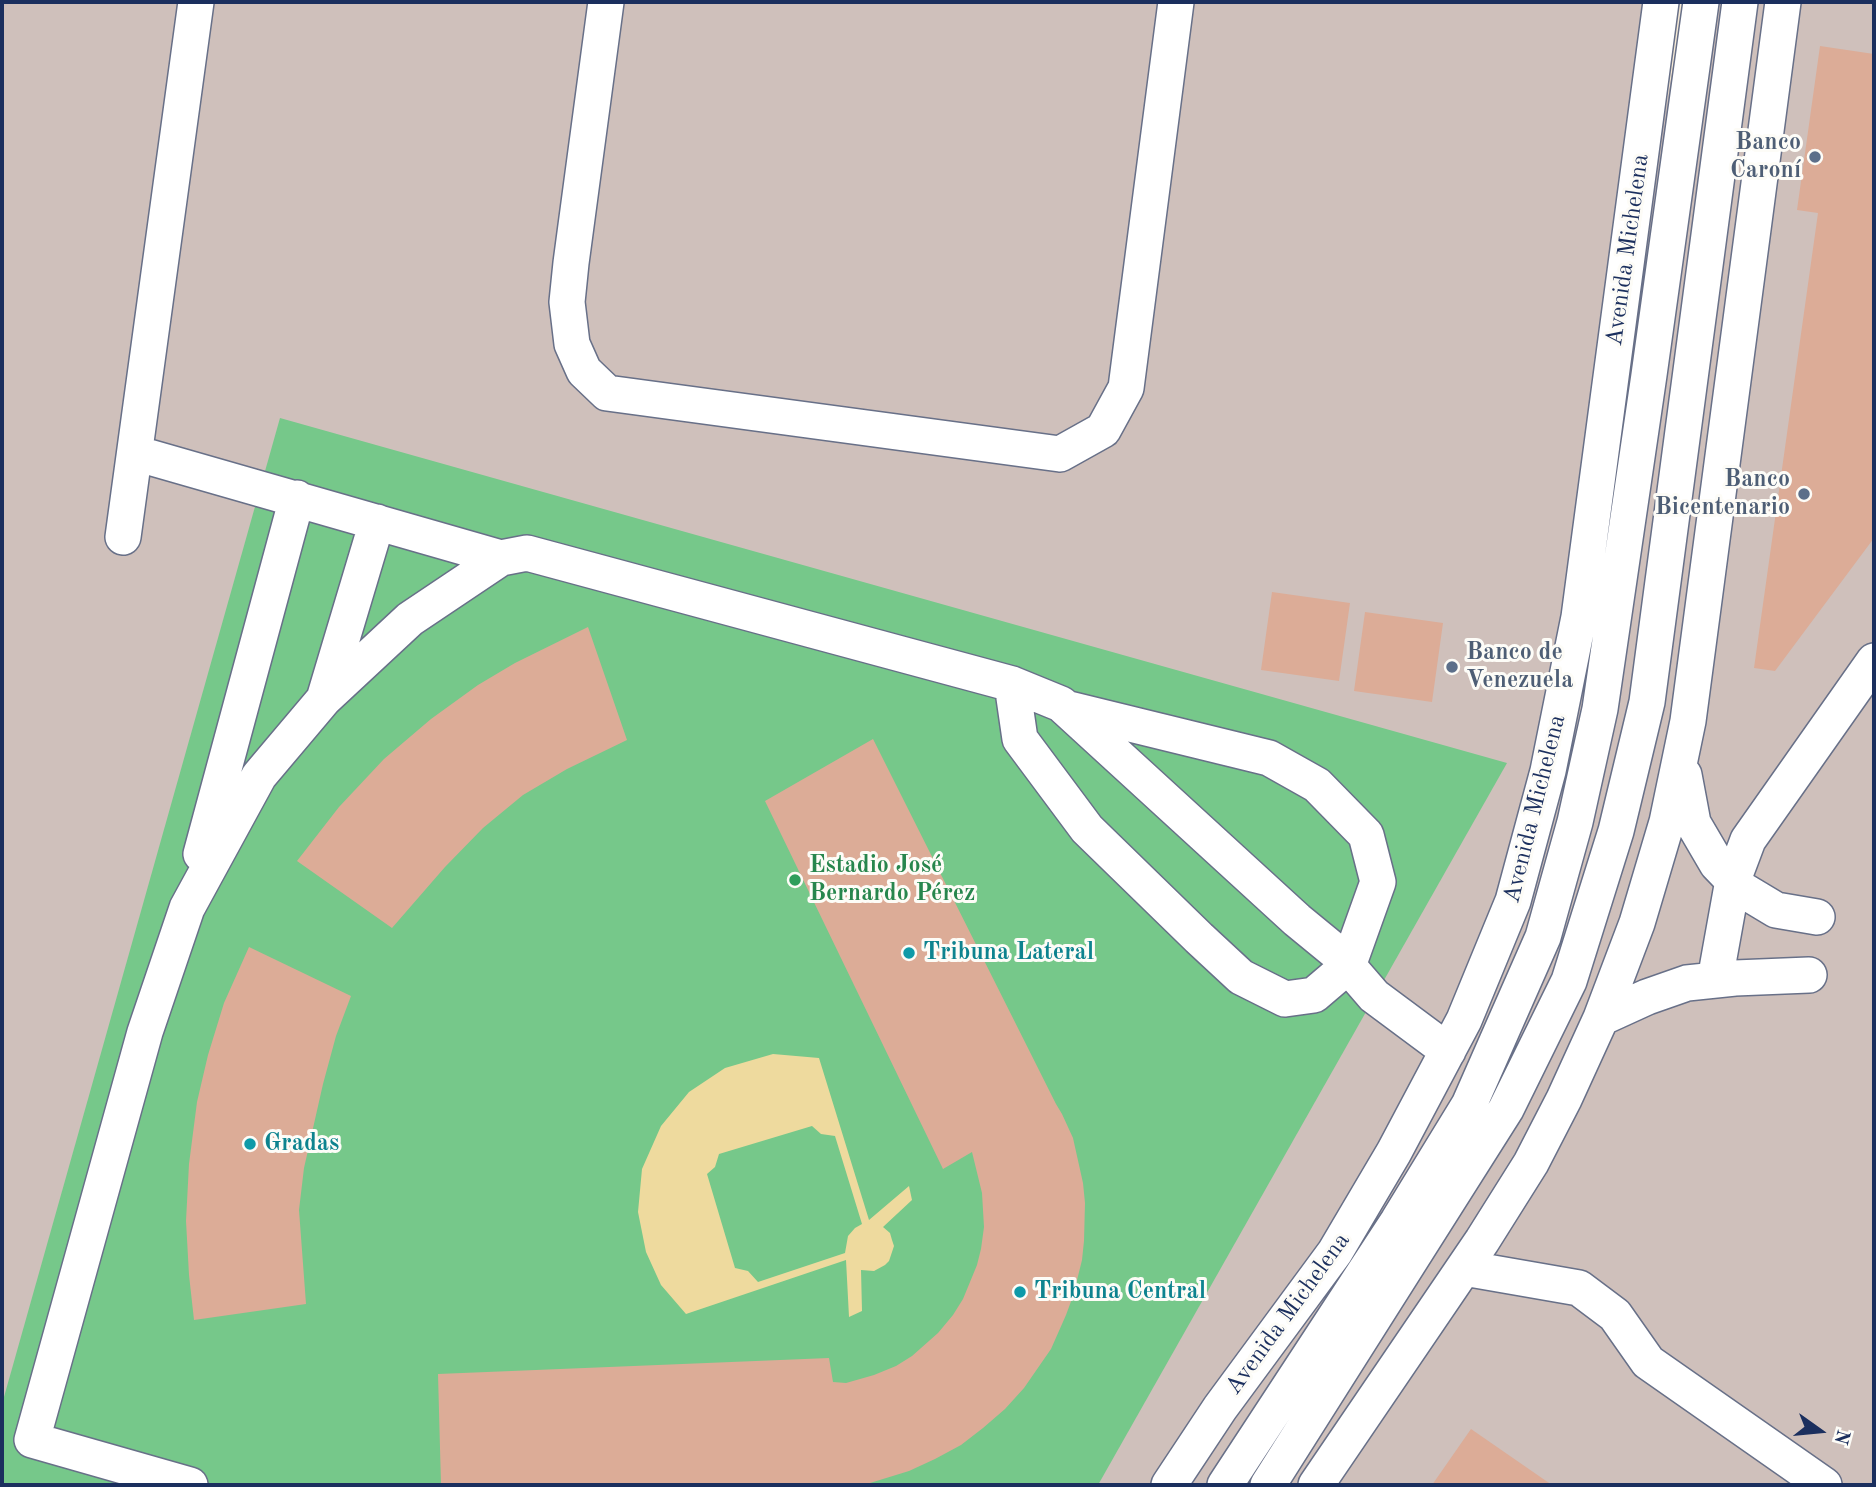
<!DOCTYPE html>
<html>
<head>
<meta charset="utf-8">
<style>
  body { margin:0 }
  #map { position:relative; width:1876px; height:1487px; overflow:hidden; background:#f6ead6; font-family:"Old Standard TT",serif }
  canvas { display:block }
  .frame { position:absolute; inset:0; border:4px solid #1b2f5e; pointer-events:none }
  .north { position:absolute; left:1785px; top:1396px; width:70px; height:70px; -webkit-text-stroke:5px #fdfcf7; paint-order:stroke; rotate:105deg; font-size:19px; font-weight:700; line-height:28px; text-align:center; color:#1b2f5e }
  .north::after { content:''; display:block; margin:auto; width:24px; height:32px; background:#1b2f5e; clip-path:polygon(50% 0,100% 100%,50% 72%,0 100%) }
</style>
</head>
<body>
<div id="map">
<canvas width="1876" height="1487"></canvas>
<div class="frame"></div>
<div class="north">N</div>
</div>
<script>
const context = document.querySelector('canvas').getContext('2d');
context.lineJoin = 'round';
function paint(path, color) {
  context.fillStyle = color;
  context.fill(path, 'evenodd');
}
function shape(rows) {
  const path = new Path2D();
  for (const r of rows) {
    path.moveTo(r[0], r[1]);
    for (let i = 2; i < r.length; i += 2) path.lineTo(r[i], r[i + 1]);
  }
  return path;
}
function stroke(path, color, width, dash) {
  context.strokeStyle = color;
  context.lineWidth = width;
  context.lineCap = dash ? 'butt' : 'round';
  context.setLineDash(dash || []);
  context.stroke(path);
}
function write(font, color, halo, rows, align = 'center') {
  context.font = font + ' "Old Standard TT",serif';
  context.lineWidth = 6;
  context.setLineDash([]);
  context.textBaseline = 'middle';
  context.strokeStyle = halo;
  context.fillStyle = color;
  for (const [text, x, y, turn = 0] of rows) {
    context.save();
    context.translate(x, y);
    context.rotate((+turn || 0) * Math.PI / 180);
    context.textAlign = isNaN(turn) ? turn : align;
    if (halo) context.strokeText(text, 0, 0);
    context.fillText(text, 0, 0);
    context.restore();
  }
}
const industrial = shape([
  [2,2,1671,2,1579,617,1684,2,1874,2,1874,1485,2,1485]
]);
const green = shape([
  [280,418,1507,763,1098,1485,2,1485,2,1404]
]);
const sand = shape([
  [773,1054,819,1058,869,1220,909,1186,912,1200,883,1227,890,1233,892,1240,894,1246,889,1261,885,1265,874,1271,861,1270,862,1311,849,1317,846,1260,686,1314,661,1285,646,1252,638,1212,642,1169,661,1126,689,1092,725,1068],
  [812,1126,821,1134,835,1136,862,1224,855,1228,848,1236,845,1253,758,1282,748,1271,735,1268,707,1174,715,1167,719,1154]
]);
const building = shape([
  [1820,46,1874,54,1874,538,1775,671,1754,668,1818,213,1797,210],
  [1272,592,1350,603,1339,681,1261,670],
  [1365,612,1443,623,1432,702,1354,691],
  [588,627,627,740,567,769,523,795,483,828,445,867,392,928,297,861,339,807,384,759,431,719,478,685,515,663],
  [873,739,1056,1104,1062,1114,1073,1138,1083,1183,1085,1203,1084,1241,1082,1260,1073,1296,1066,1315,1051,1349,1024,1388,1005,1409,983,1428,961,1445,935,1459,909,1471,870,1483,855,1485,441,1485,438,1374,829,1358,833,1382,846,1383,874,1375,896,1366,912,1356,938,1333,953,1315,963,1299,977,1265,981,1249,984,1227,982,1193,972,1152,943,1169,765,801],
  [249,947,351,996,336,1036,323,1084,304,1168,299,1210,306,1304,194,1320,189,1275,186,1221,189,1164,197,1102,208,1055,224,1003],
  [1471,1429,1552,1485,1432,1485]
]);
const minor = shape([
  [606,2,571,263,567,302,572,344,584,371,607,393,1060,454,1103,430,1126,388,1176,2],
  [135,453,501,558],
  [123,537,196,2],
  [1012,684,1020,739,1087,829,1199,938,1241,977,1285,999,1314,995,1348,966,1378,882,1366,835,1317,785,1269,758,1069,709],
  [324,699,377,522],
  [1684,775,1693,823,1717,864,1741,889,1776,910,1817,917],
  [201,854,297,498],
  [1715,980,1733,880,1748,840,1874,661],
  [1601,1018,1647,997,1687,983,1735,978,1809,975],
  [1464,1268,1579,1288,1615,1315,1648,1362,1824,1485],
  [190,1485,32,1440,145,1032,187,908,259,776,324,699,410,619,501,558,527,553,1012,684,1061,704,1297,920,1336,952,1374,996,1448,1051],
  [1169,1485,1220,1408,1335,1252,1394,1152,1464,1020,1513,901,1548,771,1579,617,1661,2],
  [1225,1485,1398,1221,1469,1105,1543,937,1575,822,1600,709,1649,375,1701,2],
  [1268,1485,1506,1109,1569,981,1616,831,1647,702,1740,2],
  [1316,1485,1482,1241,1531,1163,1564,1099,1601,1018,1637,923,1667,822,1688,721,1783,2]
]);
const markers = [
  [1815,157,7,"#5c6f8a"],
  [1804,494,7,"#5c6f8a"],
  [1452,667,7,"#5c6f8a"],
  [795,880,7,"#2e9e5b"],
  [909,953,7,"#0f9aa8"],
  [250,1144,7,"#0f9aa8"],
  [1020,1292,7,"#0f9aa8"]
];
const serviceNames = [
  ["Banco",1801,143],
  ["Caroní",1801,171],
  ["Banco",1790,480],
  ["Bicentenario",1790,508],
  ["Banco de",1466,653,"left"],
  ["Venezuela",1466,681,"left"]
];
const streetNames = [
  ["Avenida Michelena",1628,250,-82],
  ["Avenida Michelena",1535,809,-76],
  ["Avenida Michelena",1288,1314,-54]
];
const leisureNames = [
  ["Estadio José",809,866],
  ["Bernardo Pérez",809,894]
];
const cultureNames = [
  ["Tribuna Lateral",923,953],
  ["Gradas",264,1144],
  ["Tribuna Central",1034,1292]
];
paint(industrial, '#cfc0bb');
paint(green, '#76c88a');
paint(sand, '#eeda9e');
paint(building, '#dcac97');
stroke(minor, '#687088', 38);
stroke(minor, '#fff', 35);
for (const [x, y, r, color] of markers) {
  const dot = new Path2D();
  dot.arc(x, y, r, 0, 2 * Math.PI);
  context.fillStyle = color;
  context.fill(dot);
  stroke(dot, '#fdfcf7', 2.5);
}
write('bold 24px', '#4e5e75', '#fdfcf7', serviceNames, 'right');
write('24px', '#1b2f5e', '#fdfcf7', streetNames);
write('bold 24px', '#27864d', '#fdfcf7', leisureNames, 'left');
write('bold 24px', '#0d838f', '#fdfcf7', cultureNames, 'left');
</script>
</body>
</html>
